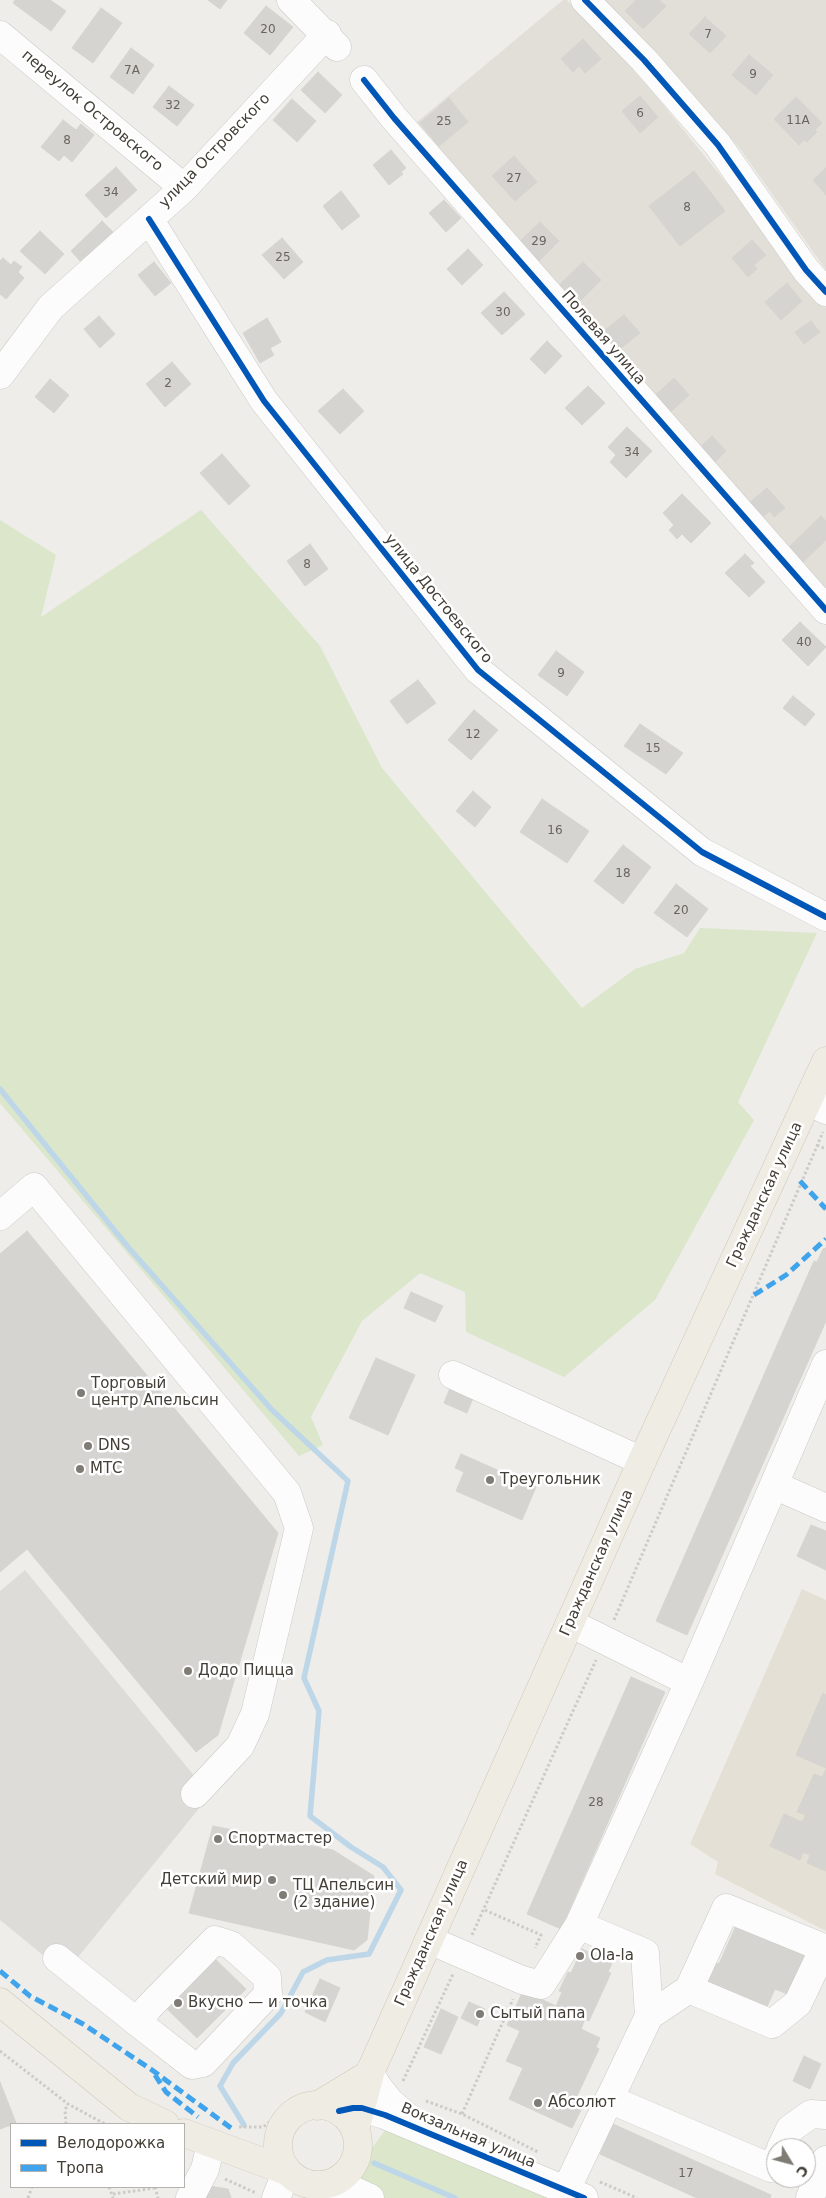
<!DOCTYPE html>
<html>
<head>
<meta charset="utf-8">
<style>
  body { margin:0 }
  #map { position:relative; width:826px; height:2198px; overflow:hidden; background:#eeede9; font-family:"DejaVu Sans",sans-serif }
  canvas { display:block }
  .legend { position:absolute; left:10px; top:2123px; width:175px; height:65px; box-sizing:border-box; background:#fff; border:1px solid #b4b2af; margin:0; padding:6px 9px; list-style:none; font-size:15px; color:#433e36 }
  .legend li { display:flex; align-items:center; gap:10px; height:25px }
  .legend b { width:25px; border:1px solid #b4b2af }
  .north { position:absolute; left:766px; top:2138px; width:50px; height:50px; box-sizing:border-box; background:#fff; border:1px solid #b4b2af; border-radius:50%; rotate:127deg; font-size:14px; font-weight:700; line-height:20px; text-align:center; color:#433e36 }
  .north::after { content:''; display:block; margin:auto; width:18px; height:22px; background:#7f7b75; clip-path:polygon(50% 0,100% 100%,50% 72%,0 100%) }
</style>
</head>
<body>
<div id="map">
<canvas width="826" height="2198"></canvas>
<ul class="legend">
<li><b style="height:6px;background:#0057b8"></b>Велодорожка</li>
<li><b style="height:6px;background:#3fa4eb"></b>Тропа</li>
</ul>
<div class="north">С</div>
</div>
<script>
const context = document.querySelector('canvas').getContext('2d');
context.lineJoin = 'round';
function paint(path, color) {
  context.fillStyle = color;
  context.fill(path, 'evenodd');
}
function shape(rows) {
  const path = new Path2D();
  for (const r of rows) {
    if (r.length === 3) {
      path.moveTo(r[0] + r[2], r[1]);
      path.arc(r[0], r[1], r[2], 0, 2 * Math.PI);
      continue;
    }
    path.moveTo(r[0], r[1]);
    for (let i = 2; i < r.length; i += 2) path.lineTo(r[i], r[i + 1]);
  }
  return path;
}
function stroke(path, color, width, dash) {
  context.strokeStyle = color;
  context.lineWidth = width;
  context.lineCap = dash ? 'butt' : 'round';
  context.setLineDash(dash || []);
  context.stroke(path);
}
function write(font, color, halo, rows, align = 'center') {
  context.font = font + ' "DejaVu Sans",sans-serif';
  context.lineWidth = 5;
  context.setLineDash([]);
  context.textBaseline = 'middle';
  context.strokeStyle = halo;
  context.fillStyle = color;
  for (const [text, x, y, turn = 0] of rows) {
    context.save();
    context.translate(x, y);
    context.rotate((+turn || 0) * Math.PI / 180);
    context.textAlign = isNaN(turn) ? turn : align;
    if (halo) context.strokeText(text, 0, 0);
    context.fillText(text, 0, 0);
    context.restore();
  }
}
const residential = shape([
  [563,0,567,0,615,50,652,91,749,211,793,272,826,308,826,603,411,127],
  [597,0,826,0,826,270,741,150,695,98]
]);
const education = shape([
  [802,1589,826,1600,826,1931,715,1874,718,1862,690,1844]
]);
const green = shape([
  [201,510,320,646,382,768,582,1008,635,969,684,953,700,928,817,933,738,1102,754,1120,655,1300,564,1377,466,1332,465,1292,420,1273,362,1321,311,1417,323,1445,299,1456,0,1103,0,520,56,555,41,617],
  [388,2126,554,2198,360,2198,354,2195,368,2154]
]);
const parking = shape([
  [25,1570,210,1795,65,1973,0,1920,0,1591]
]);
const stream = shape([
  [0,1089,128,1247,272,1410,348,1481,304,1678,319,1711,310,1816,351,1847,383,1867,401,1890,369,1954,327,1960,303,1972,281,2013,233,2063,220,2086,244,2125],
  [374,2163,455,2198]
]);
const building = shape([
  [15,0,50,0,66,11,51,31,13,3,15,0],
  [208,0,227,0,220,9,208,0],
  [636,0,659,0,666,6,643,29,625,11,636,0],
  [266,6,293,27,270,55,244,33,266,6],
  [101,8,122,23,93,63,72,48,101,8],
  [705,17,726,36,710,53,689,34,705,17],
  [583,39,601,59,585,73,579,66,573,72,561,59,583,39],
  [131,48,154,65,133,94,110,77,131,48],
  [749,55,773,75,756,95,732,75,749,55],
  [318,72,342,95,325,113,301,90,318,72],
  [169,86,194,105,177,126,153,107,169,86],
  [640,96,658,117,640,133,622,111,640,96],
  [796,97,822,123,815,130,817,132,807,142,804,140,799,145,774,119,796,97],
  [449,98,468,122,439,146,420,123,449,98],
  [292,99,316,121,297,142,273,120,292,99],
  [63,120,76,130,81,124,94,135,72,162,64,155,59,161,41,147,63,120],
  [391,150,406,168,401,172,403,174,389,185,373,165,391,150],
  [514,156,537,182,515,201,492,176,514,156],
  [116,167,137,190,106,218,85,195,116,167],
  [826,168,826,195,813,180,826,168],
  [694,171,725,211,680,246,649,206,694,171],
  [341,191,360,216,342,230,323,206,341,191],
  [444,200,461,218,446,232,429,213,444,200],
  [102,221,113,232,82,263,71,251,102,221],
  [540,222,559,241,538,262,519,242,540,222],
  [40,231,64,254,45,274,20,251,40,231],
  [282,238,303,262,284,279,262,255,282,238],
  [752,240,766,255,754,265,757,269,748,277,732,258,752,240],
  [468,249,483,265,462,285,447,269,468,249],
  [3,258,11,265,14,261,22,267,18,272,24,278,6,299,0,294,0,261,3,258],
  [154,262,171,283,155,296,138,275,154,262],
  [583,262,601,280,573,308,555,289,583,262],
  [787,283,802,301,781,320,765,302,787,283],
  [504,292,525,314,502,335,481,313,504,292],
  [624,315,640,333,616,352,601,333,624,315],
  [99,316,115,334,100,348,84,329,99,316],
  [267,318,281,342,270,348,274,355,260,363,243,333,267,318],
  [811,321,820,332,804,344,795,332,811,321],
  [547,341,562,356,545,374,530,359,547,341],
  [172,362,191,384,165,407,146,384,172,362],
  [674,378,689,395,665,417,650,400,674,378],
  [50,379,69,395,54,413,35,397,50,379],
  [588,386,605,403,582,425,565,408,588,386],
  [343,389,364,411,340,434,318,411,343,389],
  [627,427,652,451,626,478,610,462,616,455,608,447,627,427],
  [712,436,726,451,707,470,692,455,712,436],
  [222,454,250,486,229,505,200,473,222,454],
  [767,488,785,508,774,517,770,511,760,519,748,504,767,488],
  [682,494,711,523,691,543,682,534,677,539,669,530,674,525,663,513,682,494],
  [821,516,826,521,826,540,799,566,785,551,821,516],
  [310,544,328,569,305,586,287,561,310,544],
  [745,554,754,563,750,566,765,582,749,597,725,573,745,554],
  [800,622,826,647,808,666,782,640,800,622],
  [556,651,584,672,567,696,538,675,556,651],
  [418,680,436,703,407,724,390,701,418,680],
  [793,696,815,714,805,726,783,708,793,696],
  [474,710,498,730,471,760,448,740,474,710],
  [640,724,683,753,666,774,624,746,640,724],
  [473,791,491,807,475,827,456,811,473,791],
  [542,799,589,831,567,863,520,832,542,799],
  [623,845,651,867,623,904,594,881,623,845],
  [676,884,708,909,687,937,654,913,676,884],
  [27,1231,278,1533,218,1735,196,1752,27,1549,0,1572,0,1254,27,1231],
  [826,1248,826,1321,687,1635,656,1621,814,1261,817,1262,823,1249,826,1248],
  [411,1292,443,1306,435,1322,404,1308,411,1292],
  [376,1358,415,1375,388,1435,349,1418,376,1358],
  [450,1388,473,1398,467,1413,444,1403,450,1388],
  [461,1454,536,1487,522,1520,456,1491,464,1472,455,1468,461,1454],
  [811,1525,826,1531,826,1570,797,1556,811,1525],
  [631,1677,665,1692,561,1929,527,1914,631,1677],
  [823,1693,826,1695,826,1768,796,1755,823,1693],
  [826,1769,826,1871,807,1863,810,1855,803,1852,800,1860,770,1846,784,1814,802,1822,806,1815,797,1812,814,1774,822,1777,826,1769],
  [213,1826,333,1850,374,1876,367,1940,354,1950,189,1913,213,1826],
  [739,1919,809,1950,790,1995,775,1989,764,2013,701,1985,712,1961,719,1964,739,1919],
  [582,1949,612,1963,608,1972,611,1973,589,2021,585,2019,581,2029,600,2038,596,2047,599,2049,577,2096,574,2095,570,2104,540,2091,551,2068,548,2067,557,2047,560,2049,571,2025,552,2016,562,1992,559,1991,568,1972,571,1973,582,1949],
  [213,1957,246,1989,197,2038,164,2006,213,1957],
  [320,1979,340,1988,325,2022,305,2012,320,1979],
  [523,1991,556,2006,552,2016,571,2025,560,2049,557,2047,548,2067,551,2068,540,2091,581,2110,572,2128,509,2099,523,2068,506,2061,520,2031,507,2025,523,1991],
  [469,2002,485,2009,477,2026,461,2018,469,2002],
  [441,2009,458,2017,441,2054,424,2047,441,2009],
  [804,2056,821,2064,810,2089,793,2081,804,2056],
  [0,2082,16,2123,0,2129,0,2082],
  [613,2124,771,2195,770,2198,697,2198,600,2154,613,2124],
  [209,2186,228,2189,231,2198,204,2198,209,2186]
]);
const path = shape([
  [817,1145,826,1149],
  [614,1620,823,1132],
  [485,1910,541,1935,535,1948],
  [472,1935,596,1660],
  [0,2051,68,2104,105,2124],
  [403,2081,453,1974],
  [426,2101,462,2114,538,2152],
  [462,2114,513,1999],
  [66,2124,65,2110,68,2104],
  [239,2127,263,2127,295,2103],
  [225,2179,256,2193],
  [600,2182,637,2198],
  [109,2187,113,2198],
  [155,2187,158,2198],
  [113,2194,155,2188],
  [28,2198,32,2187]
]);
const minor = shape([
  [291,0,337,47],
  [585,0,644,60,718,145,806,270,826,292],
  [0,35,184,188],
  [364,80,394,118,826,610],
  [149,219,264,401,478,670,702,852,826,917],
  [0,375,51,307,184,188,327,34],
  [808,1101,826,1110],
  [0,1216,34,1187,287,1493,299,1528,255,1714,240,1746,195,1794],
  [453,1375,642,1461],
  [774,1485,826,1508],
  [570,1623,689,1682],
  [429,1940,522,1980,541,1985,579,1925,689,1682,826,1364],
  [57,1958,137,2022,192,2065,203,2063,268,1994,267,1977,231,1945,215,1940,149,2007,137,2022],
  [649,2016,689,1989,726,1908,824,1948,798,2003,772,2024,689,1989],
  [372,2068,370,2074,378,2087,390,2102,411,2120],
  [609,2099,771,2168,776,2158],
  [339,2111,353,2108,362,2108,385,2115,584,2198],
  [781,2148,790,2129,811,2114,826,2115],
  [566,2190,649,2016,645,1953,579,1925],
  [190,2198,205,2169,211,2144],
  [276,2198,287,2171],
  [328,2198,335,2182,370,2198],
  [810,2198,826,2160]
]);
const major = shape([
  [0,2002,129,2107,165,2124],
  [372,2068,642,1461,826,1061],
  [318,2145,40],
  [317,2106,370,2074],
  [355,2130,370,2074],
  [184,2133,287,2171]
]);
const quiet = shape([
  [800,1181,826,1209],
  [754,1295,786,1275,826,1239],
  [0,1971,30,1996,83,2024,152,2070,231,2128],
  [155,2075,166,2092,198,2117]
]);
const cycleway = shape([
  [585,0,644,60,718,145,806,270,826,292],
  [364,80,394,118,826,610],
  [149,219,264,401,478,670,702,852,826,917],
  [339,2111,353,2108,362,2108,385,2115,584,2198]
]);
const markers = [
  [81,1393,5,"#7f7b75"],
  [88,1446,5,"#7f7b75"],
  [80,1469,5,"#7f7b75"],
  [490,1480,5,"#7f7b75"],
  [188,1671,5,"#7f7b75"],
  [218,1839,5,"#7f7b75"],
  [272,1880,5,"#7f7b75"],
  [283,1895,5,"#7f7b75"],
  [580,1956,5,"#7f7b75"],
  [178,2003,5,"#7f7b75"],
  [480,2014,5,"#7f7b75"],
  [538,2103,5,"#7f7b75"]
];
const numberNames = [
  ["20",268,30],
  ["7",708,35],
  ["7А",132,71],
  ["9",753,75],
  ["32",173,106],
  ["6",640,114],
  ["11А",798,121],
  ["25",444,122],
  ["8",67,141],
  ["27",514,179],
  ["34",111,193],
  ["8",687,208],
  ["29",539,242],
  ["25",283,258],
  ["30",503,313],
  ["2",168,384],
  ["34",632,453],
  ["8",307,565],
  ["40",804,643],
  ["9",561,674],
  ["12",473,735],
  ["15",653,749],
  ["16",555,831],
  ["18",623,874],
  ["20",681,911],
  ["28",596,1803],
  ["17",686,2174]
];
const streetNames = [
  ["переулок Островского",92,111,40],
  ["улица Островского",215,151,-46],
  ["Полевая улица",603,338,49],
  ["улица Достоевского",438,599,51],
  ["Гражданская улица",765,1195,-65],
  ["Гражданская улица",597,1563,-66],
  ["Гражданская улица",432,1933,-66],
  ["Вокзальная улица",468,2136,23]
];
const poiNames = [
  ["Торговый",91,1384],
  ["центр Апельсин",91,1401],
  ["DNS",98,1446],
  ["МТС",90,1469],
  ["Треугольник",500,1480],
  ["Додо Пицца",198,1671],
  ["Спортмастер",228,1839],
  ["Детский мир",262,1880,"right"],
  ["ТЦ Апельсин",293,1886],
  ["(2 здание)",293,1903],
  ["Ola-la",590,1956],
  ["Вкусно — и точка",188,2003],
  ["Сытый папа",490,2014],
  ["Абсолют",548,2103]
];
paint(residential, '#e1dfd7');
paint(education, '#e4e0d5');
paint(green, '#dbe6cb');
paint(parking, '#dedcd9');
stroke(stream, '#bed7e8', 5.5);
paint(building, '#d6d4d0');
stroke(building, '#d6d4cf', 1);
stroke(minor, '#cac9c5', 29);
stroke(major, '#cfc8b8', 29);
stroke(path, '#cccbc7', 3, [2.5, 2.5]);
stroke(minor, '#fcfcfc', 28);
stroke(major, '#efece4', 28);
stroke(quiet, '#3fa4eb', 5, [10, 5]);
stroke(cycleway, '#0057b8', 6);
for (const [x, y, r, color] of markers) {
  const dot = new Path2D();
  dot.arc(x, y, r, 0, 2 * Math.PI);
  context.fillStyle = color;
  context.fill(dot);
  stroke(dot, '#fff', 2);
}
write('12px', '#69655e', null, numberNames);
write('15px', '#433e36', '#fff', streetNames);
write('15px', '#433e36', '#fff', poiNames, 'left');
</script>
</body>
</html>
